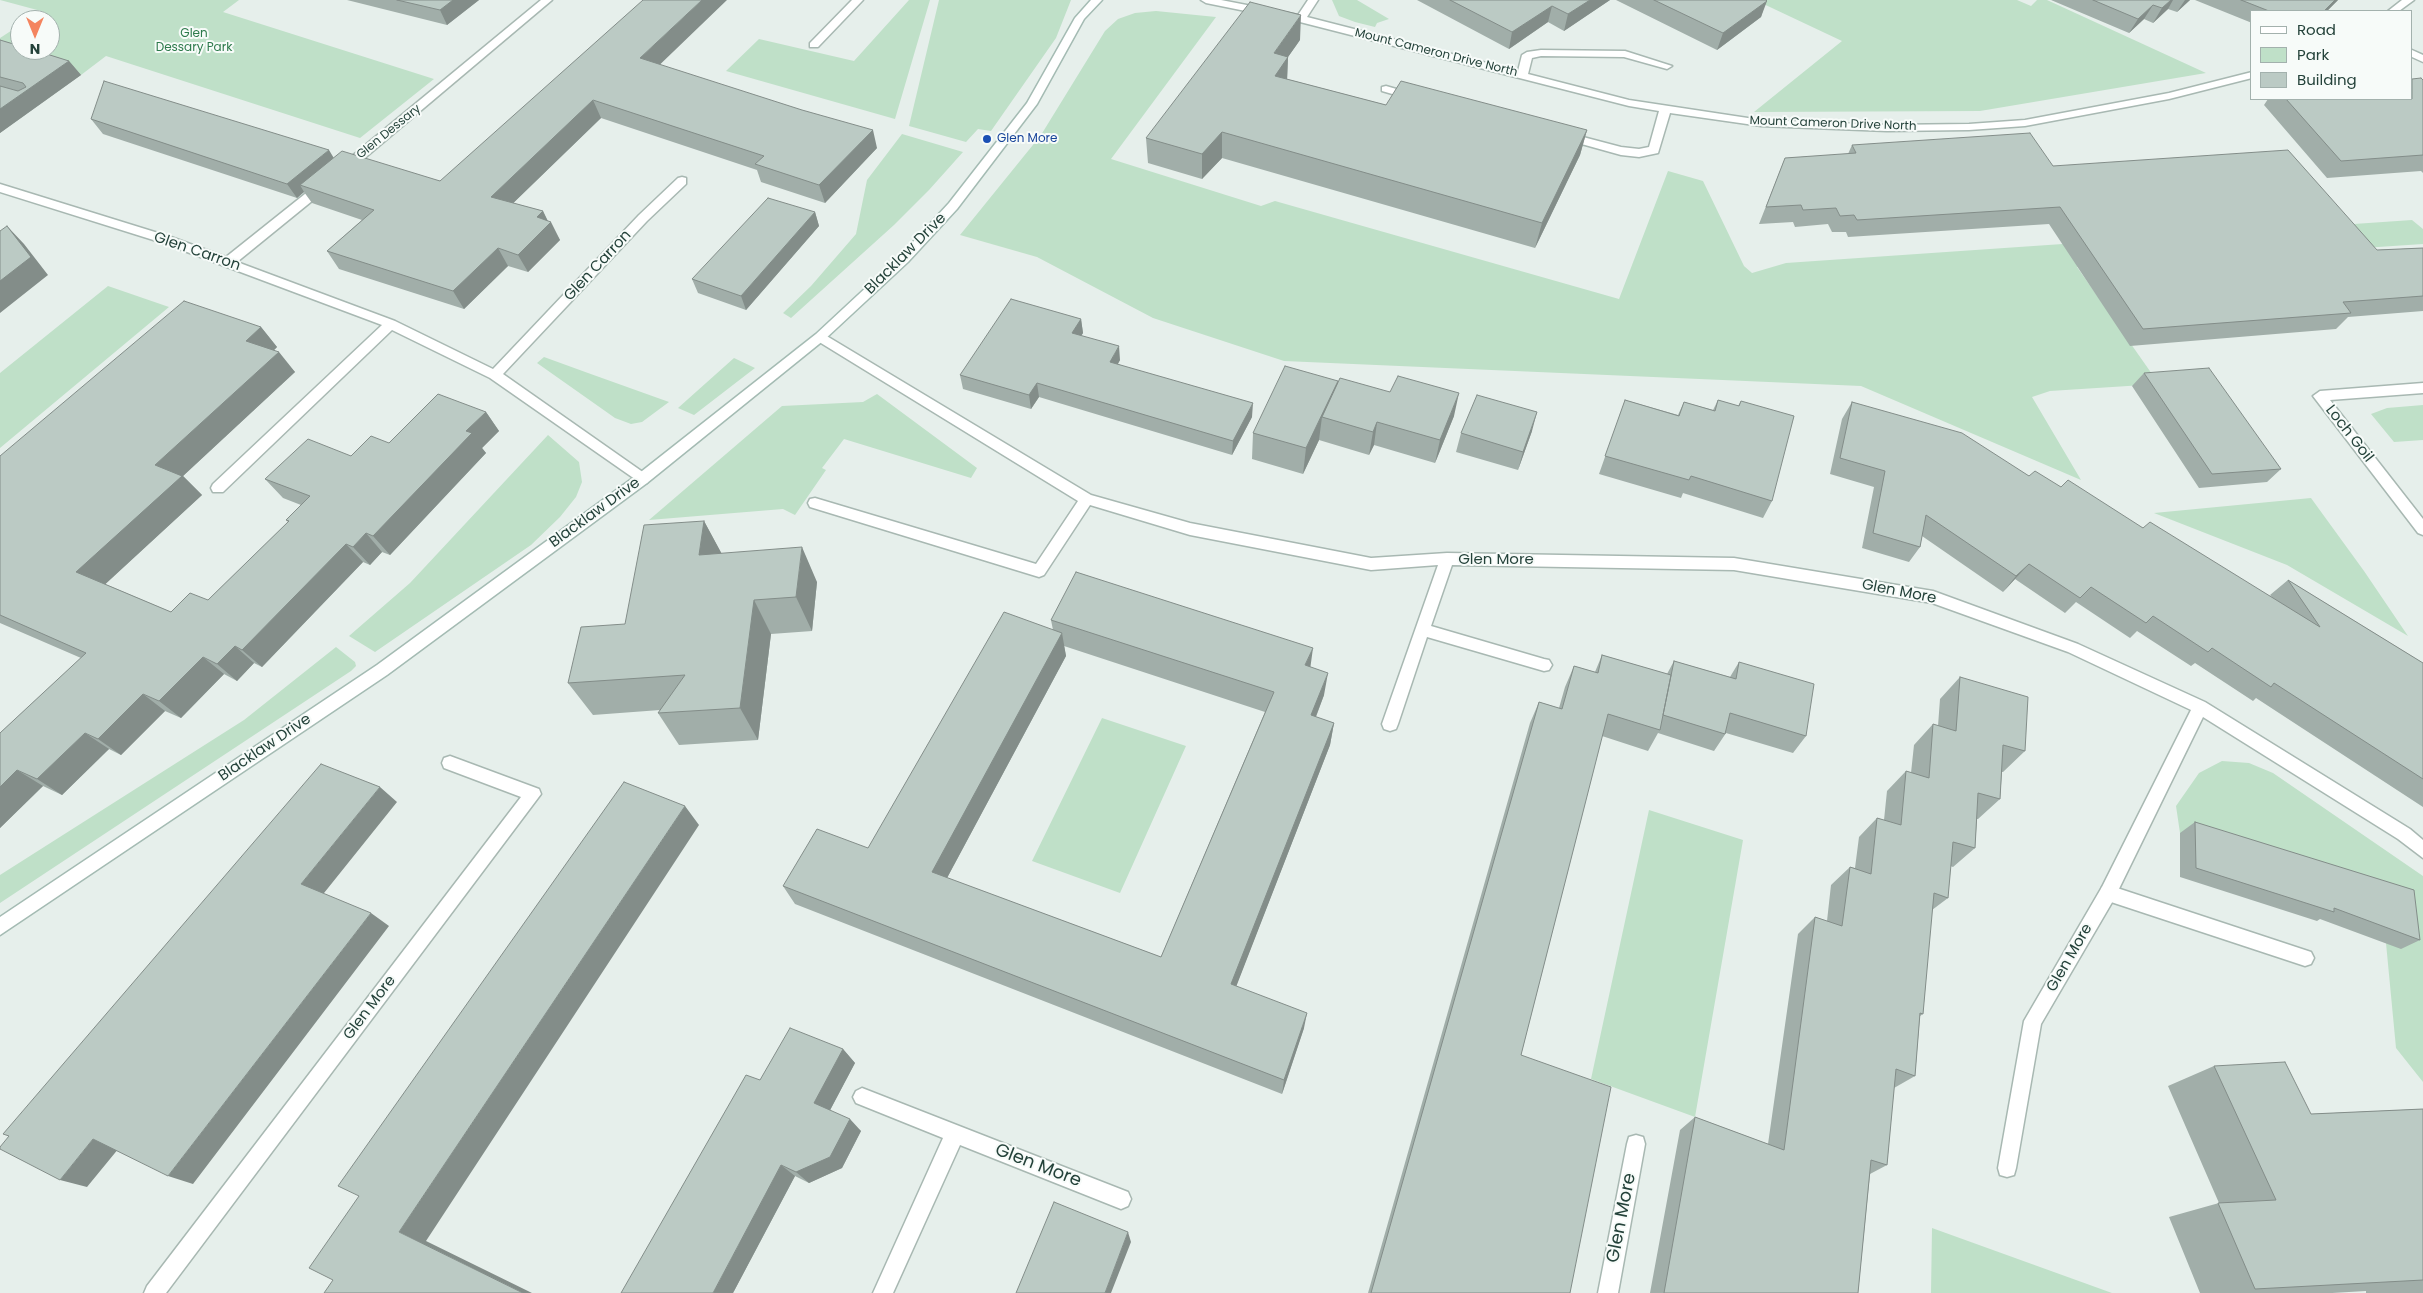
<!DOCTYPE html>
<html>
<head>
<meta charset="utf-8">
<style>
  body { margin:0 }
  #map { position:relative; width:2423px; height:1293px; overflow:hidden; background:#e6efeb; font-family:Poppins,sans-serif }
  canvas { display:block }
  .legend { position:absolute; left:2250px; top:10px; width:162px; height:90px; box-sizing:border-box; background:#f7fbf9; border:1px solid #a3b1ad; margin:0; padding:6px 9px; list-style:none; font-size:15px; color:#24423a }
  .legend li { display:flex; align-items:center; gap:10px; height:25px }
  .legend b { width:25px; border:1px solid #a3b1ad }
  .north { position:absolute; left:10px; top:10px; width:50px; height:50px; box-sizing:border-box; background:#f7fbf9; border:1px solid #a3b1ad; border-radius:50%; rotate:180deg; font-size:14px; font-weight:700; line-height:20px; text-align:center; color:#24423a }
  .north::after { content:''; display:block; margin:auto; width:18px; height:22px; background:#f4845f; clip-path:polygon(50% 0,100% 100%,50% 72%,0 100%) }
</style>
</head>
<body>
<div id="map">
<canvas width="2423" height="1293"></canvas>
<ul class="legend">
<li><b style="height:6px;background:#fff"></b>Road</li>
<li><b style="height:14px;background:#bfe0c8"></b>Park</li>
<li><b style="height:14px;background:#bbcac4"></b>Building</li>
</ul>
<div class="north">N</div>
</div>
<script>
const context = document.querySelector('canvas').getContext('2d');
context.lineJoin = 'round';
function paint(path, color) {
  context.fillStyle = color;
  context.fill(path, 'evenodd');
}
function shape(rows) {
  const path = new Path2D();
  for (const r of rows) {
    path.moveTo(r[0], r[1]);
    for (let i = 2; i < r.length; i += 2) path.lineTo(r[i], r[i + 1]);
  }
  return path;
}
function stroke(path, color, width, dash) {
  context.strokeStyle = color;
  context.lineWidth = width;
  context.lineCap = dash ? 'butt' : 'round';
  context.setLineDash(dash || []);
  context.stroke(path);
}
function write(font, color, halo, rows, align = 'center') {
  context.font = font + ' Poppins,sans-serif';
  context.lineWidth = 4;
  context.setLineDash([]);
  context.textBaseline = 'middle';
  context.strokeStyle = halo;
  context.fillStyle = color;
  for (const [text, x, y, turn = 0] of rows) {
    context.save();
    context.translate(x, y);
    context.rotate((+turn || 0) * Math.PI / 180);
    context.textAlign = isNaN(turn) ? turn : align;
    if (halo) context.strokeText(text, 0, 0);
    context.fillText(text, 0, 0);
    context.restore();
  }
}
const green = shape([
  [0,0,239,0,223,12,434,79,360,138,106,56,81,75,0,50,0,38,20,25,20,50,50,50,50,20,28,20,41,11],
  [909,0,930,0,895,119,726,71,759,39,854,61],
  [939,0,1071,0,1056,38,991,131,978,129,966,142,909,126],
  [1332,0,1357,0,1389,19,1377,23,1375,27,1355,22,1339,16],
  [1755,0,2017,0,2031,6,2037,0,2047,0,2206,73,1980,111,1754,112,1842,41],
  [1156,11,1216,17,1111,159,1261,206,1275,201,1619,299,1668,171,1703,181,1744,266,1752,273,1786,263,2412,220,2423,229,2423,244,2077,267,2159,384,2050,391,2032,397,2081,480,1861,386,1284,361,1153,318,1037,257,960,235,1041,135,1105,31,1118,19,1135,13],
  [902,134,963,152,929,190,894,225,791,318,783,313,811,286,856,234,867,180],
  [108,286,169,307,0,448,0,373],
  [544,357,588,373,669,402,642,422,631,424,615,418,537,363],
  [734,358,755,368,694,415,678,408],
  [877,394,977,468,971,478,844,439,822,468,826,470,795,515,783,509,649,520,782,406,863,402],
  [2423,405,2423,440,2394,442,2371,414,2387,408],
  [548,435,579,462,582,482,576,497,560,517,531,545,375,652,349,636,410,583],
  [2311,498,2364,571,2408,636,2287,565,2154,513],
  [336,647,355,662,356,666,351,671,0,903,0,875,244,720],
  [1102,718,1186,746,1120,893,1032,861],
  [2222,761,2249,763,2273,773,2423,876,2423,1082,2396,1048,2386,943,2400,947,2287,866,2180,833,2176,806,2199,773],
  [1649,810,1743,840,1695,1117,1591,1079],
  [1932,1228,2112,1293,1931,1293]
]);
const lane = shape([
  [2108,885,2305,950,2311,952,2314,958,2311,964,2305,966,2108,901,2102,899,2100,893,2102,887,2108,885]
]);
const street = shape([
  [541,0,552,0,348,172,340,172,340,166,541,0],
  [852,0,863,0,818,47,810,47,810,43,852,0],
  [1201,0,1221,0,1298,15,1308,0,1318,0,1307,17,1518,71,1522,55,1527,52,1541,50,1625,51,1672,66,1667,69,1624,57,1541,56,1532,58,1528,74,1629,100,1761,120,1887,125,1969,124,2025,120,2169,93,2252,72,2252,78,2169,99,2025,126,1969,130,1887,131,1761,126,1670,113,1658,153,1639,157,1621,155,1560,138,1558,136,1564,132,1621,147,1639,149,1649,147,1659,111,1629,106,1300,22,1206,3,1201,0],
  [2402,0,2414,0,2399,11,2388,11,2402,0],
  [2412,50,2423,55,2423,62,2412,57,2412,50],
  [1386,86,1417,95,1418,97,1413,100,1382,91,1382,87,1386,86],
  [682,177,686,178,686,184,647,221,503,374,647,475,649,479,647,483,642,484,490,378,392,330,223,492,213,492,211,488,213,484,382,325,163,243,0,192,0,184,171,237,226,257,320,182,328,182,330,185,328,188,237,262,395,321,493,369,639,215,678,178,682,177],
  [820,332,1091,495,1190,523,1371,558,1447,553,1734,558,1933,591,2078,644,2205,702,2410,829,2423,840,2423,858,2398,839,2203,717,2114,899,2041,1024,2016,1168,2014,1175,2007,1177,2000,1175,1998,1168,2024,1021,2102,887,2191,710,2068,652,1932,603,1734,570,1452,565,1431,626,1544,659,1549,660,1552,665,1549,670,1544,671,1427,637,1398,724,1396,729,1390,731,1384,729,1382,724,1438,565,1371,570,1190,535,1090,505,1044,575,1039,577,810,507,808,503,810,499,815,498,1036,564,1078,501,816,340,814,337,820,332],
  [2423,383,2423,393,2330,400,2423,519,2423,535,2418,533,2313,396,2320,391,2423,383],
  [450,756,539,789,541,794,166,1293,144,1293,147,1286,521,797,444,768,442,763,444,758,450,756],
  [862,1088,1128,1192,1131,1199,1128,1206,1121,1209,960,1145,893,1293,873,1293,943,1138,856,1103,853,1097,856,1091,862,1088],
  [1636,1135,1643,1137,1645,1144,1618,1293,1598,1293,1627,1144,1629,1137,1636,1135]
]);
const secondary = shape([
  [1091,0,1102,0,1084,19,1037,104,957,209,908,262,824,340,647,483,387,675,0,935,0,917,377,665,637,475,816,334,900,256,949,203,1027,103,1075,18,1091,0]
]);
const wall = shape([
  [347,0,479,0,447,25],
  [1417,0,1610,0,1564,31,1548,22,1509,49],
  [1616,0,1766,0,1761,17,1717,50],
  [2051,0,2190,0,2177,12,2168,9,2153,23,2144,19,2129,33],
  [2195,0,2338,0,2327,11,2252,11,2252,23],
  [0,40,69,61,81,75,0,133],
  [1300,40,1288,57,1287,79,1386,105,1587,130,1580,155,1535,248,1222,158,1202,179,1148,163,1146,138],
  [660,65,877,148,825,203,761,182,757,170,601,118,513,203,543,211,548,221,560,240,528,272,508,266,464,309,339,269,327,251,362,220,312,203,304,192,297,198,103,134,91,119,334,158,440,181],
  [2423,80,2423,173,2421,171,2327,178,2264,105,2268,99,2412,99],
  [1852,145,2053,166,2377,250,2423,248,2423,311,2348,317,2336,329,2130,346,2049,224,1848,237,1846,232,1832,232,1828,224,1795,227,1793,222,1759,224,1785,158,1848,154],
  [815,212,819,226,746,310,698,293,692,279],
  [1081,319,1083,333,1081,336,1120,360,1118,364,1252,417,1232,455,1039,397,1031,409,963,389,960,375],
  [261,327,277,347,274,350,295,372,183,476,202,495,105,584,171,612,208,600,288,522,286,520,301,505,283,498,265,479,351,456,486,412,499,431,482,448,486,453,390,555,382,552,370,565,363,562,262,667,254,663,237,681,224,674,181,718,165,711,121,755,109,749,62,795,43,786,0,828,0,733,81,658,0,623,0,456],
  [2144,373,2281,469,2267,482,2199,488,2132,386],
  [1337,384,1454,416,1435,463,1374,445,1369,455,1319,440,1303,474,1252,459,1253,433],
  [1625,400,1678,415,1684,402,1713,410,1718,400,1738,406,1741,401,1772,501,1763,518,1683,493,1681,498,1599,474],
  [1852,402,2029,476,2061,487,2143,528,2272,597,2270,595,2288,580,2423,663,2423,807,2256,698,2253,701,2195,663,2191,666,2137,631,2130,638,2076,602,2065,613,2015,579,2003,592,1922,536,1920,547,1909,562,1862,548,1874,487,1830,474,1842,419],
  [1532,431,1518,470,1456,452,1461,433],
  [704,521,721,553,817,582,812,631,771,634,758,740,679,745,658,713,660,710,593,715,568,683,625,624],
  [1051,620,1310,667,1324,695,1316,717,1334,723,1330,745,1236,986,1304,1028,1282,1094,795,904,783,886,868,848,1053,630],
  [1064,646,1265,712,1161,957,947,878,1066,656],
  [1602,655,1667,674,1674,661,1730,677,1739,662,1806,736,1793,753,1726,733,1714,751,1658,733,1648,751,1602,736,1521,1055,1570,1293,1368,1293,1530,723,1539,702,1559,708,1565,687,1574,666,1595,672],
  [1960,677,2025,751,2003,772,2002,772,2000,799,1978,819,1977,819,1975,848,1953,867,1950,866,1948,898,1932,910,1923,1014,1920,1016,1915,1076,1894,1088,1887,1165,1870,1174,1858,1293,1650,1293,1680,1130,1695,1117,1768,1144,1798,934,1815,917,1827,921,1831,885,1850,867,1855,868,1859,837,1877,818,1884,820,1887,791,1906,771,1911,773,1914,745,1933,724,1938,726,1940,699],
  [2195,822,2420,940,2401,949,2320,919,2317,921,2180,877,2180,833],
  [843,1049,855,1063,830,1110,861,1131,842,1168,809,1183,795,1176,733,1293,760,1080],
  [2214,1066,2311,1114,2423,1109,2423,1293,2366,1293,2366,1291,2332,1293,2200,1293,2169,1217,2219,1203,2168,1086]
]);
const shadedWall = shape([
  [453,0,479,0,447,25,440,10],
  [702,0,727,0,647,77,640,58],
  [1590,0,1610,0,1564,31,1568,14],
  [2171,0,2173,0,2168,9,2153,23,2162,8],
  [2185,0,2190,0,2177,12],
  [2335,0,2338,0,2327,11,2324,11],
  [1767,1,1761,17,1717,50,1723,33],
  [2153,5,2144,19,2129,33,2138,19],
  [1552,6,1548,22,1509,49,1512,32],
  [1301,15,1300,40,1288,57,1287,82,1274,101,1274,53],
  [69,61,81,75,0,133,0,109],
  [593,100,601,118,501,215,491,197],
  [873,130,877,148,825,203,819,185],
  [1587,130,1580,155,1535,248,1542,223],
  [1222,132,1222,158,1202,179,1202,154],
  [329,150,338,165,300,185,304,192,297,198,287,184],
  [543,211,549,224,551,222,560,240,528,272,518,255,537,217],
  [815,212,819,226,746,310,741,296],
  [7,226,24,244,48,275,0,313,0,281],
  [498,248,508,266,464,309,453,291],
  [1081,319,1083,333,1074,347,1072,333],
  [261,327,277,347,263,361,246,341],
  [1119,346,1120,360,1111,375,1110,362],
  [279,352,295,372,183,476,202,495,99,590,76,572,155,465],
  [1338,381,1335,407,1322,417,1319,440,1303,474,1306,448],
  [1037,383,1039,397,1031,409,1029,395],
  [1459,393,1454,416,1435,463,1440,440],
  [1253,403,1252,417,1232,455,1233,441],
  [486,412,499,431,482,448,486,453,390,555,373,536,466,431],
  [1537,412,1532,431,1518,470,1523,452],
  [1377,422,1374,445,1369,455,1373,432],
  [704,521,723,556,699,555],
  [366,533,382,552,370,565,353,547],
  [346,544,363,562,262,667,242,650],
  [802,547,817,582,812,631,796,597],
  [2029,564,2015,579,2003,592,2016,576],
  [754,600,771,634,758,740,740,708],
  [1062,633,1066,656,940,891,932,872],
  [235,646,254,663,237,681,217,664],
  [1313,648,1310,670,1305,665],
  [203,657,224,674,181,718,159,701],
  [1328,673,1324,695,1308,737,1311,715],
  [143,694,165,711,121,755,98,739],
  [1334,723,1330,745,1231,1000,1231,984],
  [85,733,109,749,62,795,37,779],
  [17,770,43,786,0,828,0,787],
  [380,787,397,802,320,898,301,884],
  [685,806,699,825,426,1241,532,1293,523,1293,399,1232],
  [371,913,389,926,193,1184,168,1176],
  [1307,1013,1304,1028,1282,1094,1284,1080],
  [843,1049,855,1063,827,1116,814,1103],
  [850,1119,861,1131,842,1168,809,1183,796,1172],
  [93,1139,119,1148,87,1187,60,1180],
  [781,1165,795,1176,733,1293,713,1293],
  [1128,1232,1131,1242,1111,1293,1105,1293]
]);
const building = shape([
  [397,0,453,0,440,10,397,0],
  [643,0,702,0,640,58,802,110,873,130,819,185,755,164,764,156,593,100,491,197,543,211,537,217,551,222,518,255,498,248,453,291,327,251,374,210,300,185,342,151,440,181,643,0],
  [1450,0,1590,0,1568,14,1552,6,1512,32,1450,0],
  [1654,0,1766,0,1767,1,1723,33,1654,0],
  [2093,0,2171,0,2162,8,2153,5,2138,19,2093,0],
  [2241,0,2335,0,2324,11,2269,11,2241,0],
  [1250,2,1301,15,1274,53,1288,57,1275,76,1386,105,1401,81,1587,130,1542,223,1222,132,1202,154,1146,138,1250,2],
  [0,40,20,46,20,50,34,50,69,61,0,109,0,86,18,91,26,87,23,83,0,77,0,40],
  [2421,78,2423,80,2423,155,2341,161,2286,99,2412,99,2412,79,2421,78],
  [104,81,329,150,287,184,91,119,104,81],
  [2030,133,2053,166,2288,150,2377,250,2423,248,2423,296,2343,302,2351,313,2143,329,2060,207,1857,220,1854,215,1840,216,1836,208,1803,210,1801,205,1766,207,1785,158,1856,153,1852,145,2030,133],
  [768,198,815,212,741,296,692,279,768,198],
  [7,226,31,257,0,281,0,231,7,226],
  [1011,299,1081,319,1072,333,1119,346,1110,362,1253,403,1233,441,1037,383,1029,395,960,375,1011,299],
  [184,301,261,327,246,341,279,352,155,465,182,476,76,572,171,612,190,593,208,600,289,521,286,520,310,496,265,479,308,439,351,456,371,436,389,443,438,394,486,412,466,431,472,433,373,536,366,533,353,547,346,544,242,650,235,646,217,664,203,657,159,701,143,694,98,739,85,733,37,779,17,770,0,787,0,733,86,653,0,615,0,456,184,301],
  [1285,366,1338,381,1306,448,1253,433,1285,366],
  [2209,368,2281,469,2212,474,2144,373,2209,368],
  [1398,376,1459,393,1440,440,1377,422,1373,432,1322,417,1340,378,1390,392,1398,376],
  [1477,395,1537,412,1523,452,1461,433,1477,395],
  [1625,400,1679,416,1684,402,1715,411,1718,400,1739,406,1741,401,1794,416,1772,501,1691,476,1689,480,1605,456,1625,400],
  [1852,402,1962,433,2029,476,2035,471,2061,487,2068,480,2143,528,2150,522,2320,627,2288,580,2423,663,2423,779,2274,683,2271,687,2212,648,2208,652,2153,616,2146,623,2091,587,2080,598,2029,564,2016,576,1926,515,1920,547,1873,533,1885,471,1840,458,1852,402],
  [704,521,699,555,802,547,796,597,754,600,740,708,658,713,685,675,568,683,581,627,625,624,644,525,704,521],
  [1076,572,1313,648,1305,665,1328,673,1311,715,1334,723,1231,984,1307,1013,1284,1080,783,886,817,829,868,848,1004,612,1062,633,932,872,1161,957,1274,692,1051,620,1076,572],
  [1602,655,1671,675,1660,730,1608,714,1521,1055,1611,1087,1570,1293,1371,1293,1539,702,1562,709,1574,666,1598,673,1602,655],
  [1674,661,1736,679,1739,662,1814,684,1806,736,1730,713,1725,734,1663,715,1674,661],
  [1960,677,2028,697,2025,751,2003,745,2000,799,1978,793,1975,848,1953,842,1948,898,1934,893,1923,1014,1920,1013,1915,1076,1896,1069,1887,1165,1871,1160,1858,1293,1664,1293,1695,1117,1784,1150,1815,917,1842,926,1850,867,1871,874,1877,818,1901,825,1906,771,1929,778,1933,724,1956,731,1960,677],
  [321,764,380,787,301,884,371,913,168,1176,93,1139,60,1180,0,1149,0,1147,9,1136,3,1134,321,764],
  [624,782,685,806,399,1232,523,1293,324,1293,333,1280,309,1268,359,1196,338,1186,624,782],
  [2195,822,2414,890,2420,940,2334,908,2334,912,2196,868,2195,822],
  [790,1028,843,1049,814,1103,850,1119,830,1157,796,1172,781,1165,713,1293,621,1293,746,1075,760,1080,790,1028],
  [2285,1062,2311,1114,2423,1109,2423,1280,2255,1289,2218,1203,2276,1200,2214,1066,2285,1062],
  [1054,1202,1128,1232,1105,1293,1016,1293,1054,1202]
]);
const markers = [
  [987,139,5,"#1a4fb4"]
];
const farParknames = [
  ["Glen",194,34],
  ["Dessary Park",194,48]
];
const farStreetnames = [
  ["Mount Cameron Drive North",1436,53,14],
  ["Mount Cameron Drive North",1833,124,2],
  ["Glen Dessary",389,132,-39]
];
const farTransitnames = [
  ["Glen More",997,139]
];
const streetNames = [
  ["Glen Carron",197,252,19],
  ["Blacklaw Drive",906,254,-45],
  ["Glen Carron",598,266,-47],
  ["Loch Goil",2349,434,52],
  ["Blacklaw Drive",595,513,-36],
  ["Glen More",1496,560],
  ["Glen More",1899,592,11],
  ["Blacklaw Drive",265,748,-34],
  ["Glen More",2070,958,-60],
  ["Glen More",370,1008,-53]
];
const nearStreetnames = [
  ["Glen More",1038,1166,21],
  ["Glen More",1622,1218,-79]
];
paint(green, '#bfe0c8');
stroke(lane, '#a8b8b2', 3);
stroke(street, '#a8b8b2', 3);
stroke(secondary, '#a4bbb3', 3);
paint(lane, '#fff');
paint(street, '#fff');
paint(secondary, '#fff');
paint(wall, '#a1aea9');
paint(shadedWall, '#838d89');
paint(building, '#bbcac4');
stroke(building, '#838d89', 1);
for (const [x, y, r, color] of markers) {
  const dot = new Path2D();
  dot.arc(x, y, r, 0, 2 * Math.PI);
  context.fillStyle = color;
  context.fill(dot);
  stroke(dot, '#f7fbf9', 2);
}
write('12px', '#2d7a4b', '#f7fbf9', farParknames);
write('12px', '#24423a', '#f7fbf9', farStreetnames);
write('12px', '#164399', '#f7fbf9', farTransitnames, 'left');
write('15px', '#24423a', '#f7fbf9', streetNames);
write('18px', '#24423a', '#f7fbf9', nearStreetnames);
</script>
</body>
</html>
